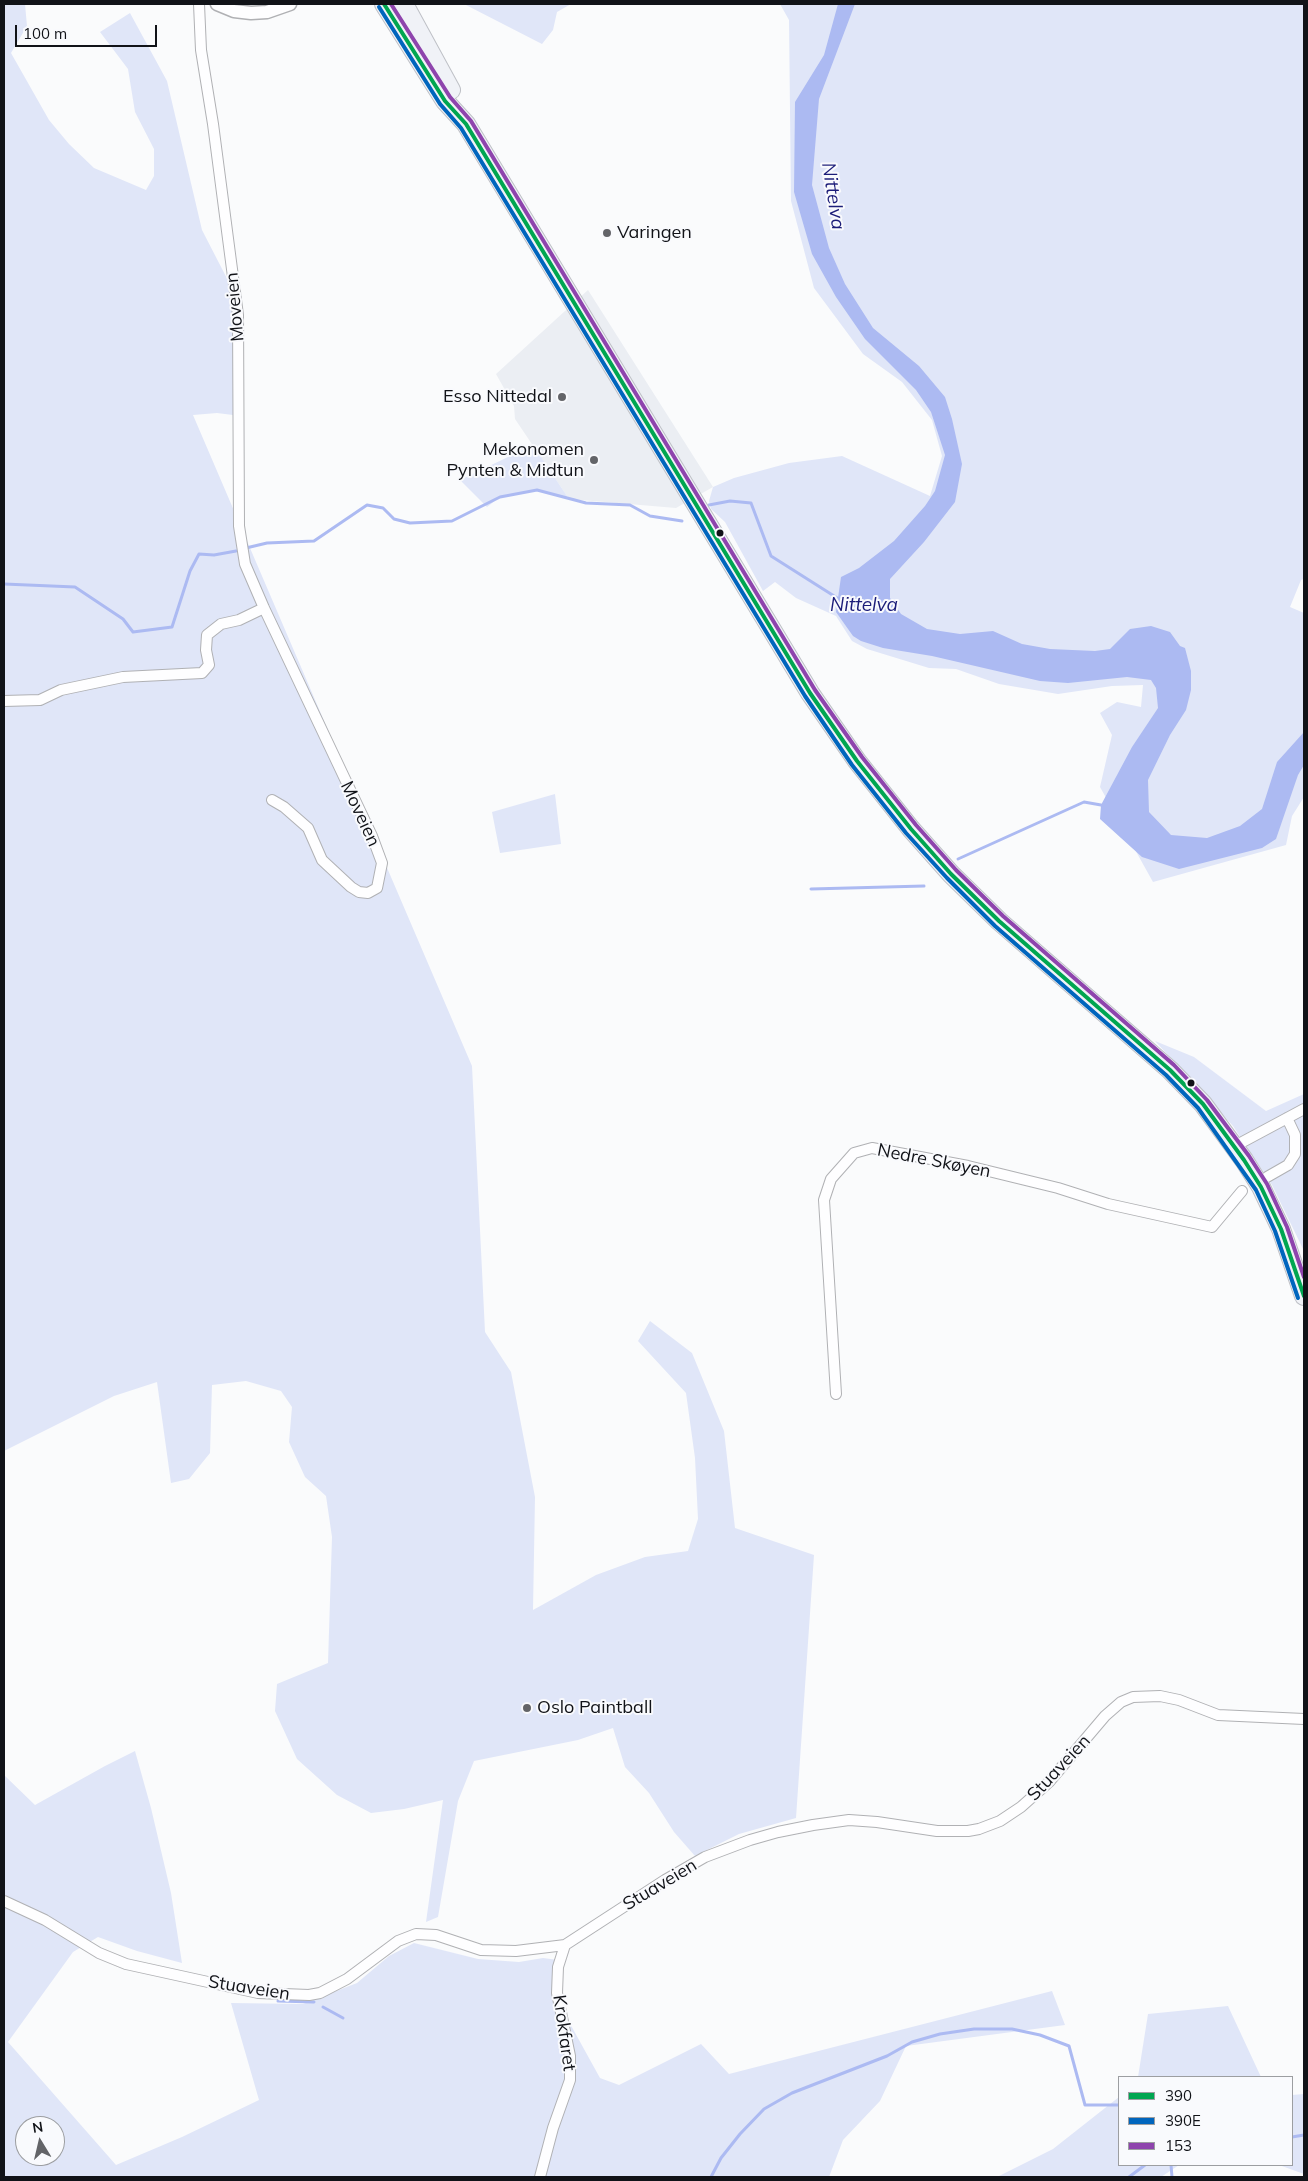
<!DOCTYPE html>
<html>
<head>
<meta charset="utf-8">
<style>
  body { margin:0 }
  #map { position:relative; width:1308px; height:2181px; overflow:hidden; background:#fafbfc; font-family:Mulish,sans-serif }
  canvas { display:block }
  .frame { position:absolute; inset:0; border:5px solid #111318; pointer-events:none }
  .legend { position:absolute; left:1118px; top:2076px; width:175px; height:90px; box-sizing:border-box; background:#f9fafd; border:1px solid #9c9ea1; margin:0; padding:6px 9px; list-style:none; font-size:15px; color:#111318 }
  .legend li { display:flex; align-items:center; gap:10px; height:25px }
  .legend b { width:25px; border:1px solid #9c9ea1 }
  .north { position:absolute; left:15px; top:2116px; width:50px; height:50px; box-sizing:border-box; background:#f9fafd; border:1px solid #9c9ea1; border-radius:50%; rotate:351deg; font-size:14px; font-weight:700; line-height:20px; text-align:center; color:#111318 }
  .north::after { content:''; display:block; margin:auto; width:18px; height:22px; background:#636468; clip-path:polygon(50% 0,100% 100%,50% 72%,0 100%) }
  .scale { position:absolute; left:15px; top:25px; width:142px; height:22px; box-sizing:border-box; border:2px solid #111318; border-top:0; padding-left:6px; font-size:15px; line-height:18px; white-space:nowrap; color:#111318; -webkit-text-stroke:4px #f9fafd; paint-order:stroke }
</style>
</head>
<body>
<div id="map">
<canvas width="1308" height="2181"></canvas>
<div class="frame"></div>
<ul class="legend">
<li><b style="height:6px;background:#00a651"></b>390</li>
<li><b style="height:6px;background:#0065bd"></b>390E</li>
<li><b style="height:6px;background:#8e44ad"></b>153</li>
</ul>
<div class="north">N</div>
<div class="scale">100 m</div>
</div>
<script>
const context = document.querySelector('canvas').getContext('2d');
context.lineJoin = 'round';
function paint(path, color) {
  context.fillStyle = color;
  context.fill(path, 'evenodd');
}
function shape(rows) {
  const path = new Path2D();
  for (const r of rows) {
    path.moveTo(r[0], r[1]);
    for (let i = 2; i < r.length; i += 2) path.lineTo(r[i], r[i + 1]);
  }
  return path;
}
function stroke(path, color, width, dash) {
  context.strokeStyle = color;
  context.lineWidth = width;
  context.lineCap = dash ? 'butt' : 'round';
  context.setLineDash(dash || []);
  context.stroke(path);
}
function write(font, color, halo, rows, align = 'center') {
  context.font = font + ' Mulish,sans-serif';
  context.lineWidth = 4;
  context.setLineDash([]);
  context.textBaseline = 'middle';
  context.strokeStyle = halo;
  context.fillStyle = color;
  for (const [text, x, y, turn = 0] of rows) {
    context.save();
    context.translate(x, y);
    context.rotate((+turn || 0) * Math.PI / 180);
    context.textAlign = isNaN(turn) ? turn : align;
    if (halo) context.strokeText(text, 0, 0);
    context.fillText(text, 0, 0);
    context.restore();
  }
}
const built = shape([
  [588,290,713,487,676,508,569,499,515,419,514,406,496,374]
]);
const green = shape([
  [4,4,25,4,27,26,11,53,49,120,69,144,94,168,146,190,154,176,154,149,135,112,128,69,100,32,130,13,167,81,202,230,236,296,241,416,217,413,193,415,472,1066,485,1332,511,1372,535,1497,533,1610,596,1575,645,1557,688,1551,698,1519,695,1458,686,1393,638,1341,650,1321,692,1353,724,1431,735,1528,814,1555,796,1818,739,1834,695,1856,674,1832,649,1793,625,1767,613,1728,578,1740,474,1761,458,1801,438,1917,426,1922,443,1800,404,1809,371,1813,337,1795,297,1759,275,1711,277,1684,328,1663,332,1537,326,1496,305,1477,289,1442,292,1407,281,1391,246,1381,212,1385,210,1453,189,1479,171,1483,157,1382,114,1396,4,1451],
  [464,4,571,4,557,12,553,30,542,44],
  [780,4,1304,4,1304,579,1301,580,1290,607,1304,613,1304,797,1292,816,1286,845,1153,882,1100,787,1112,735,1100,713,1117,702,1141,707,1143,685,1112,686,1058,694,999,684,956,669,929,668,867,649,852,641,836,616,796,598,775,582,763,591,725,522,711,509,709,501,713,487,734,478,789,463,842,456,930,496,942,456,932,420,902,382,863,354,814,288,791,201,789,20],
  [533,445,569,499,537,490,500,497,487,507,460,480],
  [555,794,561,844,500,853,492,812],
  [1155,1041,1194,1057,1266,1111,1304,1094,1304,1251,1272,1185,1233,1126],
  [135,1751,151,1808,171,1893,182,1963,137,1951,98,1937,73,1952,8,2042,116,2165,182,2137,259,2100,231,2003,303,2004,357,1983,389,1956,414,1943,478,1959,519,1962,543,1958,558,1960,563,2011,600,2078,619,2085,701,2044,729,2074,1052,1991,1065,2025,906,2046,880,2101,843,2140,829,2177,4,2177,4,1775,35,1805,105,1766],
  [25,2126,55,2126,55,2156,25,2156],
  [1228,2006,1261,2077,1138,2077,1148,2014],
  [1304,2094,1304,2174,1279,2165,1292,2165,1292,2095],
  [1119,2097,1119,2165,1179,2165,1161,2177,997,2177,1053,2149]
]);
const water = shape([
  [838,4,855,4,819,99,812,185,829,248,845,284,873,328,919,366,945,397,952,419,962,464,955,502,924,542,890,579,890,598,901,614,927,629,960,634,993,631,1022,644,1050,649,1095,651,1110,649,1130,629,1151,626,1170,632,1180,646,1185,648,1191,671,1191,690,1186,710,1170,735,1148,780,1149,812,1171,835,1207,838,1240,826,1262,809,1277,762,1304,732,1304,765,1298,775,1276,839,1262,848,1179,869,1142,857,1100,819,1101,805,1132,747,1158,708,1156,688,1151,680,1127,677,1068,683,1040,681,932,656,883,648,861,641,853,636,836,612,841,577,859,568,894,541,925,506,935,491,945,455,931,412,916,390,865,339,836,297,812,254,794,192,795,102,824,55]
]);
const stream = shape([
  [709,505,730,501,751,503,771,556,842,601],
  [246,548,267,543,314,541,367,505,383,508,394,519,410,523,452,521,500,497,537,490,586,503,630,505,650,516,682,521],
  [4,584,75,587,123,619,133,632,172,627,190,571,199,554,214,555,236,551],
  [958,859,1084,802,1101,805],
  [811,889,924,886],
  [278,2001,314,2002],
  [323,2007,343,2018],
  [1292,2137,1304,2135],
  [1171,2165,1172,2177],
  [711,2177,721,2158,740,2134,764,2109,792,2093,887,2056,912,2042,940,2034,974,2029,1012,2029,1040,2035,1069,2046,1085,2105,1119,2105],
  [1129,2177,1145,2165]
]);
const minor = shape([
  [199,4,201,50,213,124,238,315,239,526,245,564,264,608,372,836,382,863,377,888,368,893,359,892,351,887,322,860,308,828,284,807,272,800],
  [4,701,40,700,61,690,123,677,202,673,209,665,206,650,207,635,221,624,239,620,264,608],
  [1235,1146,1304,1109],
  [1267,1177,1288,1165,1295,1154,1295,1135,1287,1118],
  [836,1394,824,1200,831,1179,854,1153,872,1148,968,1166,1058,1188,1108,1204,1212,1227,1242,1191],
  [4,1901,45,1920,99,1953,126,1964,258,1993,309,1995,320,1993,347,1979,398,1941,416,1934,436,1935,481,1950,516,1951,565,1945,665,1880,705,1857,750,1840,778,1832,813,1825,849,1820,877,1822,937,1831,968,1831,979,1829,1000,1821,1021,1807,1049,1782,1105,1716,1121,1702,1133,1697,1160,1696,1179,1700,1218,1715,1304,1719],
  [540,2177,553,2128,570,2080,570,2056,557,1993,558,1967,565,1945]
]);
const tertiary = shape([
  [217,4,234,11,251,13,267,12,290,4]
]);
const trunk = shape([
  [384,4,445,101,466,124,769,625,810,693,857,761,911,829,951,874,999,921,1170,1070,1203,1104,1244,1160,1261,1187,1281,1229,1304,1296],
  [404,4,451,90]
]);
const bus1 = shape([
  [384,4,445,101,466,124,810,693,857,761,911,829,951,874,999,921,1170,1070,1203,1104,1244,1160,1261,1187,1281,1229,1304,1296]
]);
const bus2 = shape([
  [379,7,440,104,461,128,805,696,852,765,906,833,947,878,995,926,1166,1075,1198,1108,1256,1190,1275,1231,1298,1298]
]);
const bus3 = shape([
  [391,4,450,97,471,121,815,690,862,757,916,825,956,870,1003,916,1174,1065,1207,1100,1249,1156,1267,1184,1287,1227,1304,1277]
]);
const markers = [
  [607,233,5,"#636468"],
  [562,397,5,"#636468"],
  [594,460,5,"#636468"],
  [720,533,4.5,"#111318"],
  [1191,1083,4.5,"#111318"],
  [527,1708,5,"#636468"]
];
const poiNames = [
  ["Varingen",617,233],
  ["Esso Nittedal",552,397,"right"],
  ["Mekonomen",584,450,"right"],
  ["Pynten & Midtun",584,471,"right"],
  ["Oslo Paintball",537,1708]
];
const streetNames = [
  ["Moveien",235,307,-95],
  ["Moveien",360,814,65],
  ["Nedre Skøyen",934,1161,11],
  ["Stuaveien",1059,1768,-47],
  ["Stuaveien",660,1885,-31],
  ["Stuaveien",249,1988,9],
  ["Krokfaret",564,2033,82]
];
const waterNames = [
  ["Nittelva",833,196,81],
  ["Nittelva",864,605]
];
paint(built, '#ebeef3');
paint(green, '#e0e6f8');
paint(water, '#acbaf2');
stroke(stream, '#acbaf2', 3);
stroke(minor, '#b0b1b4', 12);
stroke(tertiary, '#b0b1b4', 15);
stroke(trunk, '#bec0c6', 20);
stroke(minor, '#fefeff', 10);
stroke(tertiary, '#fefeff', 12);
stroke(trunk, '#f0f2f7', 18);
stroke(bus1, '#00a651', 4);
stroke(bus2, '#0065bd', 4);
stroke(bus3, '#8e44ad', 4);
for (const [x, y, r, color] of markers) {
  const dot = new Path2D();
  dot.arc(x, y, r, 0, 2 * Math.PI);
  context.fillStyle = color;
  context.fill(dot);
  stroke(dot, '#f9fafd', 2);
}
write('18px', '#111318', '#f9fafd', poiNames, 'left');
write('18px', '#111318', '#f9fafd', streetNames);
write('italic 19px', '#1c1d79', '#f9fafd', waterNames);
</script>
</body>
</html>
